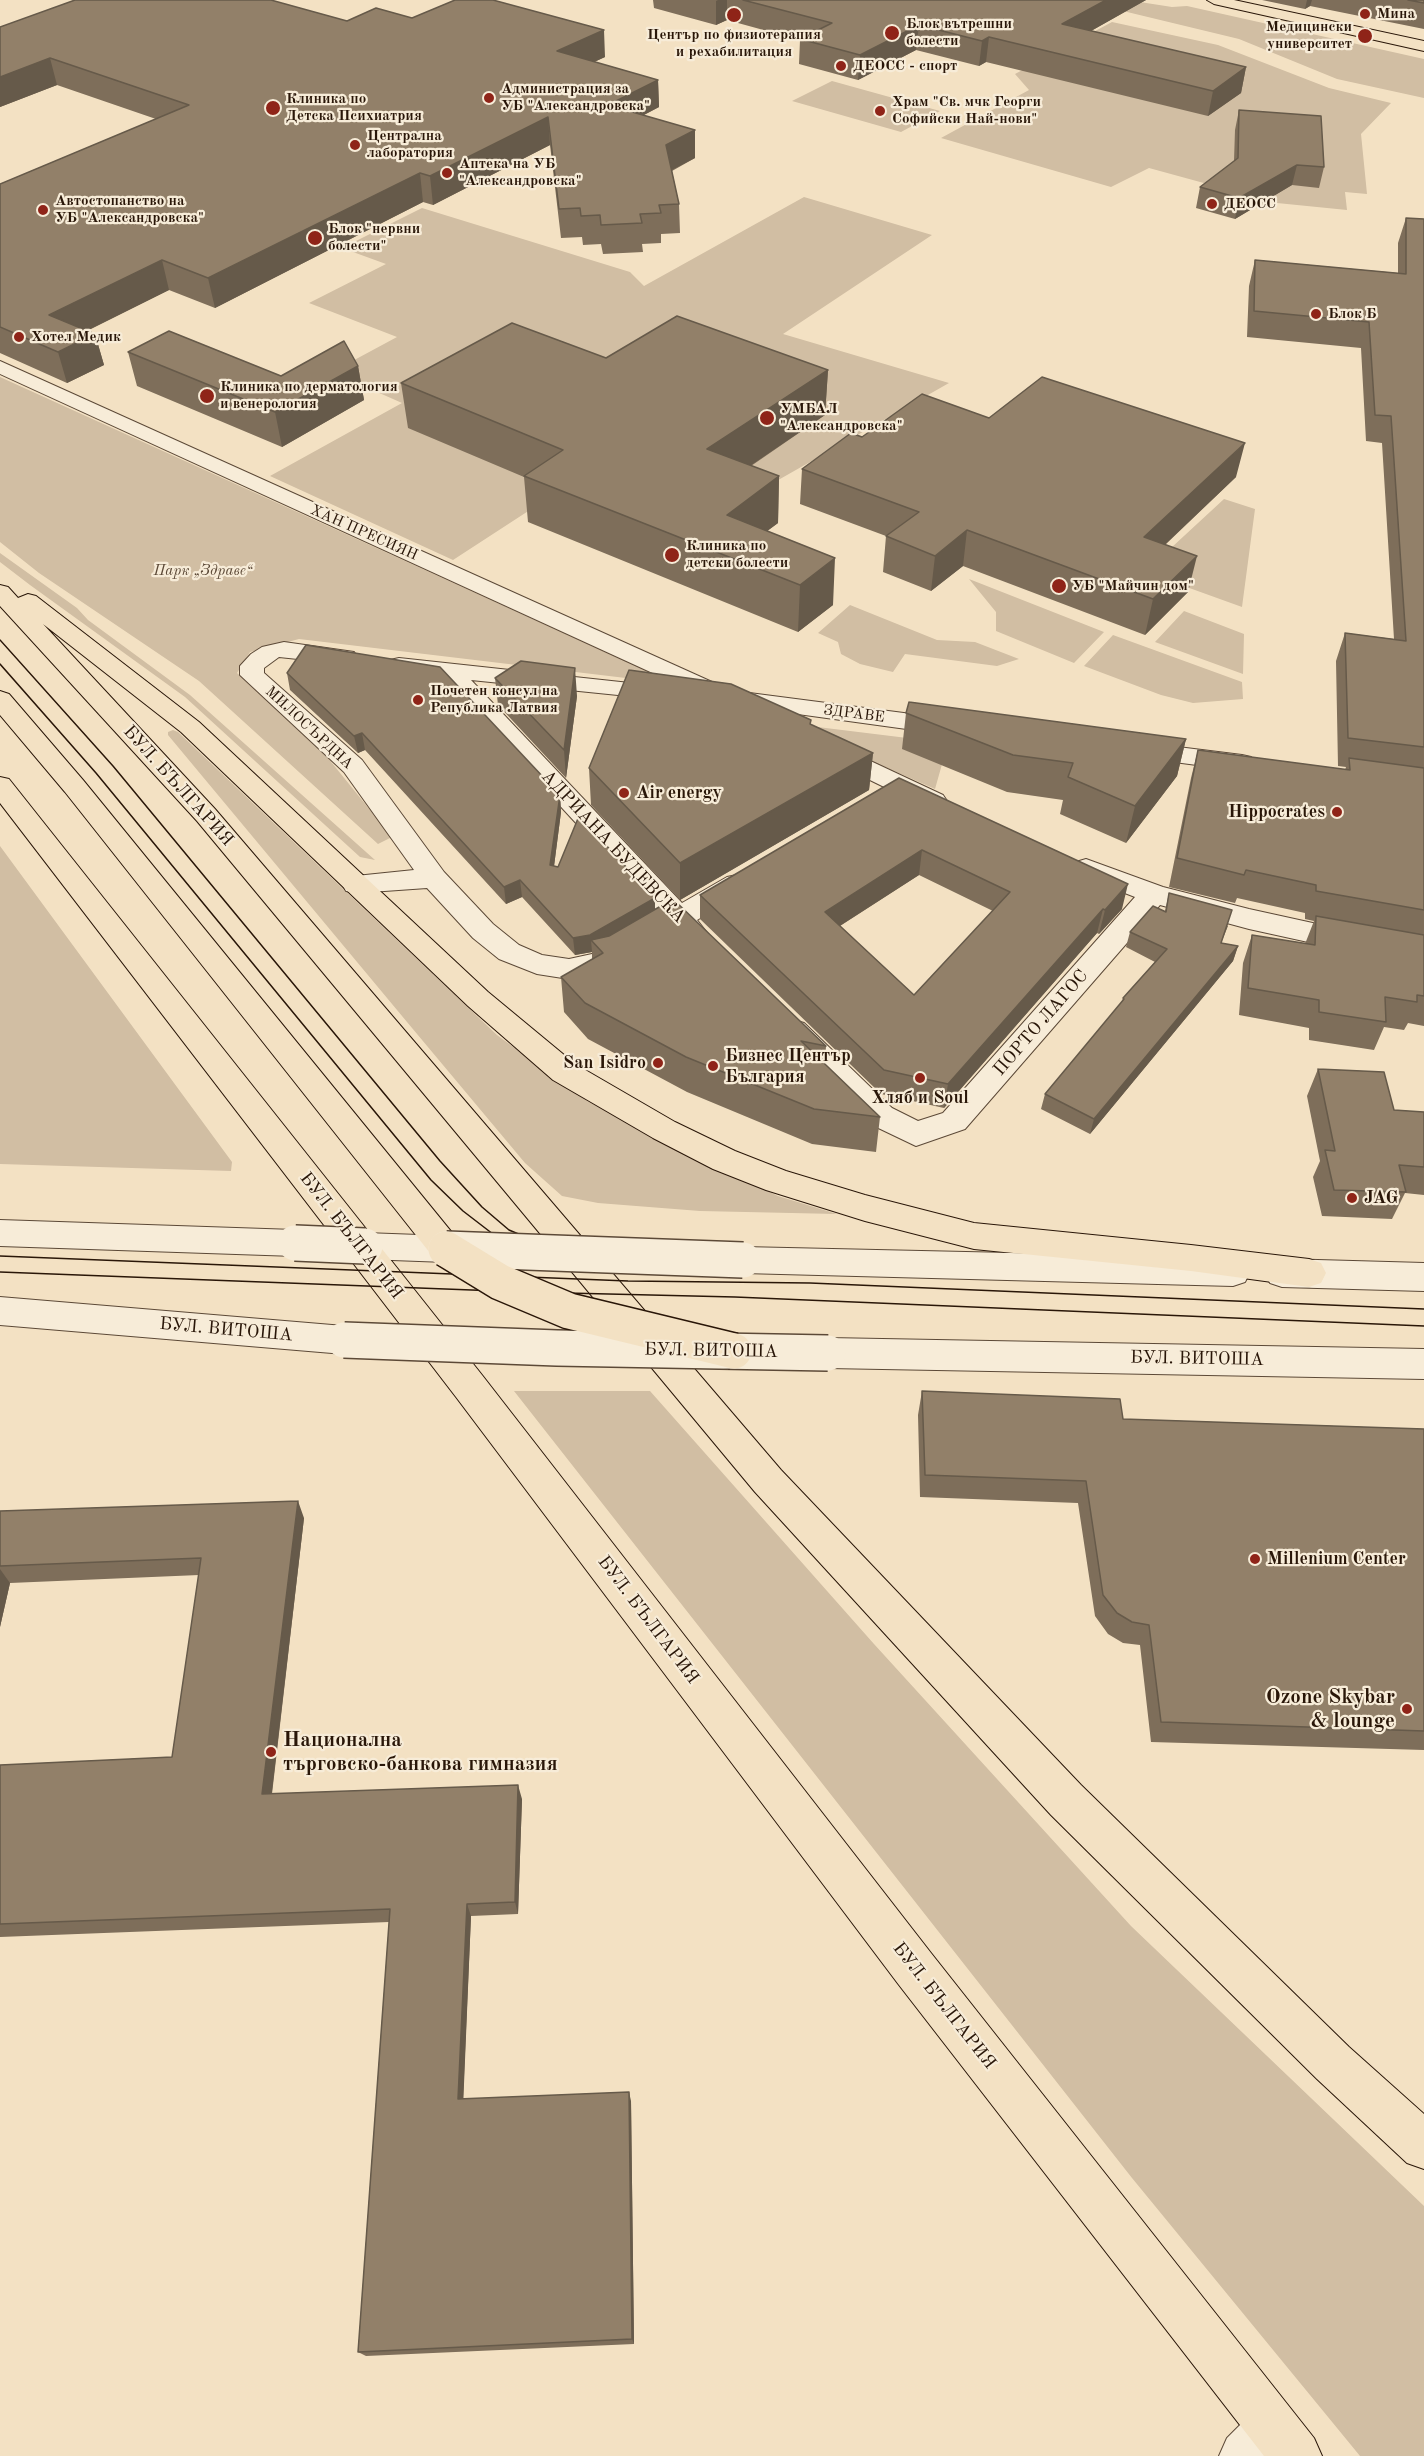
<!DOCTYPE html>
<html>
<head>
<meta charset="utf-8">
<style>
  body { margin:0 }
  canvas { display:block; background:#f3e1c3 }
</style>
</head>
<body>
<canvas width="1424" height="2456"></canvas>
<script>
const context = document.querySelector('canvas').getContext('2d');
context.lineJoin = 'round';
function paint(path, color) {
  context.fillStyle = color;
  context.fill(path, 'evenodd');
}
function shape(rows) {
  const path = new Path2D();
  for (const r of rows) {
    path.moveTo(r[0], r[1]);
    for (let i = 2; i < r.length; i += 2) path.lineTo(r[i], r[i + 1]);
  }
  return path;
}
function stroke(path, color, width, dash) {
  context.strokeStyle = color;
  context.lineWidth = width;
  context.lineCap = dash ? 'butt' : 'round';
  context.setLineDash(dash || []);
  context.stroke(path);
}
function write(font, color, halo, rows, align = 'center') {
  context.font = font + ' "Old Standard TT",serif';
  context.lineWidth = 4.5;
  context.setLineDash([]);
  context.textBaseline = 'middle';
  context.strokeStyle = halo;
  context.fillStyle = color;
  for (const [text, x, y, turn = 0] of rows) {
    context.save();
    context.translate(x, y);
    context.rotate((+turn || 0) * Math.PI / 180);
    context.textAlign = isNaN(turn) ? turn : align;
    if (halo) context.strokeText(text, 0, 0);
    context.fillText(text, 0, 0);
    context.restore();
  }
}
const green = shape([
  [1127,0,1172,7,1187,6,1424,59,1424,98,1337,79,1239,39,1123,11],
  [1112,22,1218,45,1329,88,1391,103,1361,134,1367,194,1345,192,1347,210,1267,202,1266,209,1253,208,1222,188,1149,168,1111,187,941,138,1029,90,1015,74],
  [832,81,940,111,901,132,792,101],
  [804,197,932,235,783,334,949,383,773,483,556,493,453,560,270,476,402,403,332,372,397,337,309,303,386,264,342,248,422,208,630,272,644,286],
  [0,377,676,684,299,639,250,652,237,673,319,747,392,837,378,844,199,681,39,573,0,542],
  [1224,499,1255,509,1242,607,1145,572],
  [0,553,77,608,88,620,190,695,375,860,360,857,185,697,30,585,0,562],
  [969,579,1104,632,1074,663,996,631,996,612],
  [850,605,937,640,975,642,1019,659,997,666,905,654,893,672,860,664,841,654,838,642,818,633],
  [1184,611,1244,634,1243,674,1155,642],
  [1113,635,1242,682,1243,699,1193,703,1161,695,1084,666],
  [785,723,948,743,935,789],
  [173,730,178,732,497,1035,587,1101,682,1151,778,1196,837,1214,700,1211,598,1203,562,1196,525,1163,407,1022,168,735,168,732],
  [0,846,232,1162,231,1171,0,1164],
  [514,1391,650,1391,874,1644,1131,1926,1424,2206,1424,2456,1360,2456,1132,2178]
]);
const minor = shape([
  [0,361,712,682,715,687,712,692,703,694,694,692,0,374,0,361],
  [284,642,354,652,357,657,354,662,345,664,279,657,264,668,264,673,362,760,444,872,493,924,519,945,542,955,569,959,592,954,661,915,441,677,390,670,387,665,390,660,399,658,676,688,679,693,676,698,667,700,471,680,682,903,727,877,737,875,747,877,751,884,747,891,697,920,708,934,704,941,694,944,684,941,676,932,610,970,569,979,537,974,499,959,473,938,427,888,356,893,346,891,342,884,346,877,414,870,344,772,240,675,240,666,251,654,262,647,284,642],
  [734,691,950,719,959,722,963,727,959,732,950,735,725,704,721,699,725,694,734,691],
  [1138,742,1242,755,1251,757,1255,763,1251,769,1242,771,1129,756,1125,750,1129,744,1138,742],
  [832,743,943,795,947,801,943,807,934,809,925,807,823,757,819,751,823,745,832,743],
  [1086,859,1163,887,1249,909,1349,931,1424,943,1424,963,1349,951,1249,929,1160,905,965,1129,916,1146,870,1124,782,1039,778,1031,782,1023,793,1020,804,1023,892,1108,918,1121,943,1113,1135,897,1076,874,1072,868,1076,862,1086,859],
  [0,1220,295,1230,307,1234,312,1243,307,1252,295,1256,0,1246,0,1220],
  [365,1233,446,1236,458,1240,463,1249,458,1258,446,1262,365,1259,353,1255,348,1246,353,1237,365,1233],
  [743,1247,1233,1258,1245,1262,1250,1272,1245,1282,1233,1286,743,1273,731,1269,726,1260,731,1251,743,1247],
  [1282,1259,1424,1263,1424,1291,1282,1287,1270,1283,1265,1273,1270,1263,1282,1259],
  [0,1297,344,1326,356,1330,361,1340,356,1350,344,1354,0,1325,0,1297],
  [828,1338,1424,1349,1424,1379,828,1368,816,1363,811,1353,816,1343,828,1338],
  [1273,2402,1291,2410,1299,2428,1291,2446,1281,2456,1219,2456,1227,2438,1255,2410,1273,2402]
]);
const major = shape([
  [1207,0,1234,0,1424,41,1424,51,1214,4,1207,0],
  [0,585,8,587,18,598,28,594,36,596,199,722,488,992,575,1064,675,1122,735,1151,786,1171,865,1195,974,1223,1191,1245,1309,1259,1321,1263,1326,1273,1321,1283,1309,1287,1191,1271,974,1249,865,1221,766,1190,713,1169,653,1138,553,1080,468,1006,181,732,43,624,215,809,781,1470,1081,1785,1349,2047,1424,2114,1424,2169,1407,2163,1317,2079,1051,1815,755,1492,197,821,0,606,0,585],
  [0,691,9,694,83,780,458,1240,463,1249,458,1258,446,1262,434,1258,65,792,0,715,0,691],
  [0,777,9,779,482,1375,931,1953,1314,2438,1322,2456,1264,2456,899,1985,456,1397,0,803,0,777]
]);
const tram = shape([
  [0,640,113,766,440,1161,482,1207,509,1230,535,1241,588,1256,697,1275],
  [0,664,96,773,431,1180,463,1211,515,1251,552,1265,587,1272],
  [0,1256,628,1281,810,1283,1424,1309],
  [0,1272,524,1292,735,1297,1424,1326]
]);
const minorBridge = shape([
  [295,1243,365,1246],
  [446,1249,743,1260],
  [344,1340,557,1348,828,1353]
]);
const majorBridge = shape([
  [446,1249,500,1282,569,1311,734,1351]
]);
const wall = shape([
  [653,0,1146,0,1091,31,1246,67,1241,93,1208,116,986,62,979,66,916,50,858,80,799,64,800,40,727,20,716,25,654,8],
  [1262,0,1424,0,1424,29,1310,6,1305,9],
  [412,18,605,57,594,62,658,80,659,107,644,115,695,158,672,171,679,204,680,233,661,234,661,243,642,244,643,252,603,254,601,244,583,245,582,237,561,238,550,145,433,205,423,202,215,308,169,290,87,331,95,334,104,365,67,383,0,353,0,184,156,119,57,85,0,107,0,27,347,21],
  [1239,110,1324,167,1319,188,1292,185,1235,219,1196,208,1200,187,1234,161,1235,130],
  [1406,218,1424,219,1424,1026,1408,1023,1404,1030,1384,1027,1374,1050,1309,1040,1309,1028,1239,1015,1243,963,1252,935,1305,944,1314,921,1305,919,1305,913,1237,898,1235,903,1169,887,1191,778,1198,750,1345,770,1346,767,1338,766,1336,661,1345,633,1394,639,1382,443,1366,441,1361,348,1247,337,1249,286,1255,260,1398,273,1398,243],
  [128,352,281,376,358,366,364,400,282,447,137,386],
  [606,358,828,370,825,415,751,466,779,476,778,523,767,531,833,605,798,632,528,522,524,477,408,428,401,383],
  [989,418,1236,477,1165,545,1188,592,1145,635,963,566,931,591,883,572,886,536,800,504,802,469,862,437],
  [287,673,560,795,561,812,554,866,655,909,826,1046,825,1064,880,1117,876,1152,812,1144,687,1092,588,1039,564,1012,561,977,592,959,592,952,575,955,522,897,506,904,365,750,358,753,290,690],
  [495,678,577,696,566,778,498,705],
  [906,713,1186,739,1177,776,1126,843,1060,814,1063,800,1007,792,902,749],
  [811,725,873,753,869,790,680,900,591,805,589,768],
  [899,778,1122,909,1099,934,1097,933,944,1108,881,1094,700,919,700,895],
  [919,875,993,911,914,995,840,926],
  [1169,893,1228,926,1221,943,1238,946,1233,961,1090,1134,1041,1109,1045,1094,1122,1002,1123,998,1155,962,1126,947,1130,932,1165,911],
  [1318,1069,1394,1110,1424,1112,1424,1195,1405,1193,1392,1219,1322,1216,1313,1177,1320,1161,1307,1096],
  [922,1391,1123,1419,1424,1429,1424,1750,1151,1742,1140,1645,1123,1643,1108,1634,1095,1616,1078,1503,920,1497,918,1415],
  [0,1511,304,1518,272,1794,522,1799,518,1914,471,1916,463,2099,631,2101,634,2344,366,2356,358,2352,389,1922,0,1937,0,1765,172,1757,199,1575,10,1583,0,1627]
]);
const shadedWall = shape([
  [718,0,727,0,727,20,716,25,716,1],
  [1106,0,1146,0,1059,49,1062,24],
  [1307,0,1312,0,1310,6,1305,9],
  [919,25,916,50,858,80,860,55],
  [604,30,605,57,559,78,557,51],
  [989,37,986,62,979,66,982,41],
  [50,58,57,85,0,107,0,77],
  [1246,67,1241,93,1208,116,1213,91],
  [658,80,659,107,609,133,608,105],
  [548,117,550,145,433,205,430,176],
  [695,130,695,158,666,173,666,145],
  [1297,165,1292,185,1235,219,1239,198],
  [420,173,423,202,215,308,208,278],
  [162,260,169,290,58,345,49,315],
  [95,334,104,365,67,383,58,352],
  [358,366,364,400,282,447,275,412],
  [828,370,825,415,707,495,707,449],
  [1245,443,1236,477,1136,572,1144,537],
  [779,476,778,523,731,558,727,515],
  [967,530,963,566,931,591,935,556],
  [1197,556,1188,592,1145,635,1153,599],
  [835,558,833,605,798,632,800,585],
  [575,668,577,696,566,778,564,750],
  [362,733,365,750,358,753,354,736],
  [1186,739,1177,776,1126,843,1135,806],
  [873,753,869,790,680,900,680,863],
  [560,795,561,812,552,882,550,865],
  [922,850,919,875,824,936,825,912],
  [520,880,522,897,506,904,504,887],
  [1128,884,1122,909,1099,934,1105,910],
  [655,898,655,915,598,948,591,940,592,952,575,955,573,938],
  [1103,909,1097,933,944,1108,948,1084],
  [1238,946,1233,961,1090,1134,1094,1119],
  [298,1501,304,1518,270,1808,262,1794],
  [0,1569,10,1583,0,1627],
  [518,1785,522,1799,518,1914,515,1902],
  [467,1904,471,1916,463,2108,458,2099],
  [629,2092,631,2101,634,2344,632,2339]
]);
const building = shape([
  [75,0,271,0,347,21,376,8,412,18,455,0,493,0,604,30,557,51,658,80,608,105,695,130,666,145,679,204,659,205,661,213,640,214,642,223,601,225,600,215,581,216,580,208,559,209,548,117,430,176,420,173,208,278,162,260,49,315,95,334,58,352,0,327,0,184,189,105,50,58,0,77,0,27,75,0],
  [743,0,1106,0,1062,24,1246,67,1213,91,989,37,982,41,919,25,860,55,800,39,832,23,743,0],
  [1408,0,1424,0,1424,3,1408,0],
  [1239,110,1321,116,1324,167,1297,165,1239,198,1200,187,1238,158,1239,110],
  [1406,218,1424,219,1424,747,1348,738,1345,633,1406,641,1391,416,1375,415,1369,322,1254,311,1255,260,1406,274,1406,218],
  [677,316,828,370,707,449,779,476,727,515,835,558,800,585,524,476,563,450,401,383,512,323,606,358,677,316],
  [169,331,281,376,344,341,358,366,275,412,128,352,169,331],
  [1042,377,1245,443,1144,537,1197,556,1153,599,967,530,935,556,886,536,919,512,802,469,851,433,862,437,922,394,989,418,1042,377],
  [306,645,440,667,560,795,550,865,558,867,579,816,655,898,590,935,573,938,520,880,504,887,362,733,354,736,287,673,306,645],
  [521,661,575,668,564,750,495,678,521,661],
  [629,670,731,684,811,720,810,724,873,753,680,863,589,768,629,670],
  [909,702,1186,739,1135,806,1068,777,1073,763,1013,755,906,713,909,702],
  [1198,750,1350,770,1349,758,1424,768,1424,910,1316,891,1316,885,1246,870,1244,875,1177,858,1198,750],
  [899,778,1128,884,1105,910,1103,909,948,1084,884,1070,700,895,899,778],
  [922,850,1010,892,914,995,825,912,922,850],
  [1169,893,1232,910,1221,943,1238,946,1094,1119,1045,1094,1124,999,1123,998,1167,949,1130,932,1153,906,1166,912,1169,893],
  [673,899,826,1046,801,1041,880,1117,814,1109,686,1057,585,1003,561,977,603,953,591,940,609,936,673,899],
  [1316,916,1424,935,1424,996,1417,995,1417,1002,1385,997,1386,1022,1319,1012,1319,1000,1248,988,1252,935,1315,945,1316,916],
  [1318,1069,1384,1072,1394,1110,1424,1112,1424,1167,1399,1165,1406,1192,1334,1190,1325,1150,1335,1151,1318,1069],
  [922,1391,1120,1399,1123,1419,1424,1429,1424,1731,1161,1722,1149,1625,1132,1622,1117,1613,1103,1595,1086,1481,925,1475,922,1391],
  [298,1501,262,1794,518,1785,515,1902,467,1904,458,2099,629,2092,632,2339,358,2352,390,1909,0,1924,0,1765,172,1757,201,1558,0,1566,0,1511,298,1501]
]);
const markers = [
  [1365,14,6,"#8f2418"],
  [734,15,8,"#8f2418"],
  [892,33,8,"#8f2418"],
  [1365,36,8,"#8f2418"],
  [841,66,6,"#8f2418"],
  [489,98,6,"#8f2418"],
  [273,108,8,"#8f2418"],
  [880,111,6,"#8f2418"],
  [355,145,6,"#8f2418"],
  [447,173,6,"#8f2418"],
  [1212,204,6,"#8f2418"],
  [43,210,6,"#8f2418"],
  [315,238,8,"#8f2418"],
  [1316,314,6,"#8f2418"],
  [19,337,6,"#8f2418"],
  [207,396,8,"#8f2418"],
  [767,418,8,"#8f2418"],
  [672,555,8,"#8f2418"],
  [1059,586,8,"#8f2418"],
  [418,700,6,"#8f2418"],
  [624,793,6,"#8f2418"],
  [1337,812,6,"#8f2418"],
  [658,1063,6,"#8f2418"],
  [713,1066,6,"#8f2418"],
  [920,1078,6,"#8f2418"],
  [1352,1198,6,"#8f2418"],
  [1255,1559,6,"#8f2418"],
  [1407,1709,6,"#8f2418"],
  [271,1752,6,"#8f2418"]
];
const farPoinames = [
  ["Мина",1377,14],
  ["Блок вътрешни",906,24],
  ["болести",906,41],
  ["Медицински",1352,27,"right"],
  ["университет",1352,44,"right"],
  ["Център по физиотерапия",734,35,"center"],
  ["и рехабилитация",734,52,"center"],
  ["ДЕОСС - спорт",853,66],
  ["Администрация за",501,89],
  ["УБ \"Александровска\"",501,106],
  ["Клиника по",286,99],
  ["Детска Психиатрия",286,116],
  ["Храм \"Св. мчк Георги",892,102],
  ["Софийски Най-нови\"",892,119],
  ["Централна",367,136],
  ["лаборатория",367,153],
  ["Аптека на УБ",459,164],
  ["\"Александровска\"",459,181],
  ["Автостопанство на",55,201],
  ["УБ \"Александровска\"",55,218],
  ["ДЕОСС",1224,204],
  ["Блок \"нервни",328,229],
  ["болести\"",328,246],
  ["Блок Б",1328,314],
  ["Хотел Медик",31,337],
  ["Клиника по дерматология",220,387],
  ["и венерология",220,404],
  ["УМБАЛ",780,409],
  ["\"Александровска\"",780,426],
  ["Клиника по",686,546],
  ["детски болести",686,563],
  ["УБ \"Майчин дом\"",1072,586],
  ["Почетен консул на",430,691],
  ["Република Латвия",430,708]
];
const farStreetnames = [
  ["ХАН ПРЕСИЯН",364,533,24],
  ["ЗДРАВЕ",854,714,7],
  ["МИЛОСЪРДНА",309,728,43]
];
const farParknames = [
  ["Парк „Здраве“",203,571]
];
const streetNames = [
  ["БУЛ. БЪЛГАРИЯ",178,786,48],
  ["АДРИАНА БУДЕВСКА",613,847,47],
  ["ПОРТО ЛАГОС",1041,1023,-49],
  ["БУЛ. БЪЛГАРИЯ",351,1236,52],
  ["БУЛ. ВИТОША",226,1330,5],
  ["БУЛ. ВИТОША",711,1351,1],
  ["БУЛ. ВИТОША",1197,1359,1],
  ["БУЛ. БЪЛГАРИЯ",648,1620,53],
  ["БУЛ. БЪЛГАРИЯ",944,2006,52]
];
const poiNames = [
  ["Air energy",636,793],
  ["Hippocrates",1325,812,"right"],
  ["Бизнес Център",725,1056],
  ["България",725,1077],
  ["San Isidro",646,1063,"right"],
  ["Хляб и Soul",920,1098,"center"],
  ["JAG",1364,1198],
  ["Millenium Center",1267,1559]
];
const nearPoinames = [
  ["Ozone Skybar",1395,1697],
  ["& lounge",1395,1721],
  ["Национална",283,1740,"left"],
  ["търговско-банкова гимназия",283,1764,"left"]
];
paint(green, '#d1bea3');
stroke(minor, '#5c4937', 2);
stroke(major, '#291608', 2);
paint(minor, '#f7ecd8');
paint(major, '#f3e1c3');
stroke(tram, '#291608', 1.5);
stroke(minorBridge, '#5c4937', 38, []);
stroke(majorBridge, '#291608', 38, []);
stroke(minorBridge, '#f7ecd8', 35);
stroke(majorBridge, '#f3e1c3', 35);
paint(wall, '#7e6e5a');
paint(shadedWall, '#665a4a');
paint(building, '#928069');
stroke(building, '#665a4a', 1.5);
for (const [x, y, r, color] of markers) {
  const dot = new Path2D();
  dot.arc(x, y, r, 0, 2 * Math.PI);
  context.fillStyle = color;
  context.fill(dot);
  stroke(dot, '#f7ecd8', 2);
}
write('bold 15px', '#291608', '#f7ecd8', farPoinames, 'left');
write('15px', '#291608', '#f7ecd8', farStreetnames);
write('italic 15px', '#5b4836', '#f7ecd8', farParknames);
write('18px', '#291608', '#f7ecd8', streetNames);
write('bold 18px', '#291608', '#f7ecd8', poiNames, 'left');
write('bold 21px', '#291608', '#f7ecd8', nearPoinames, 'right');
</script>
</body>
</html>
